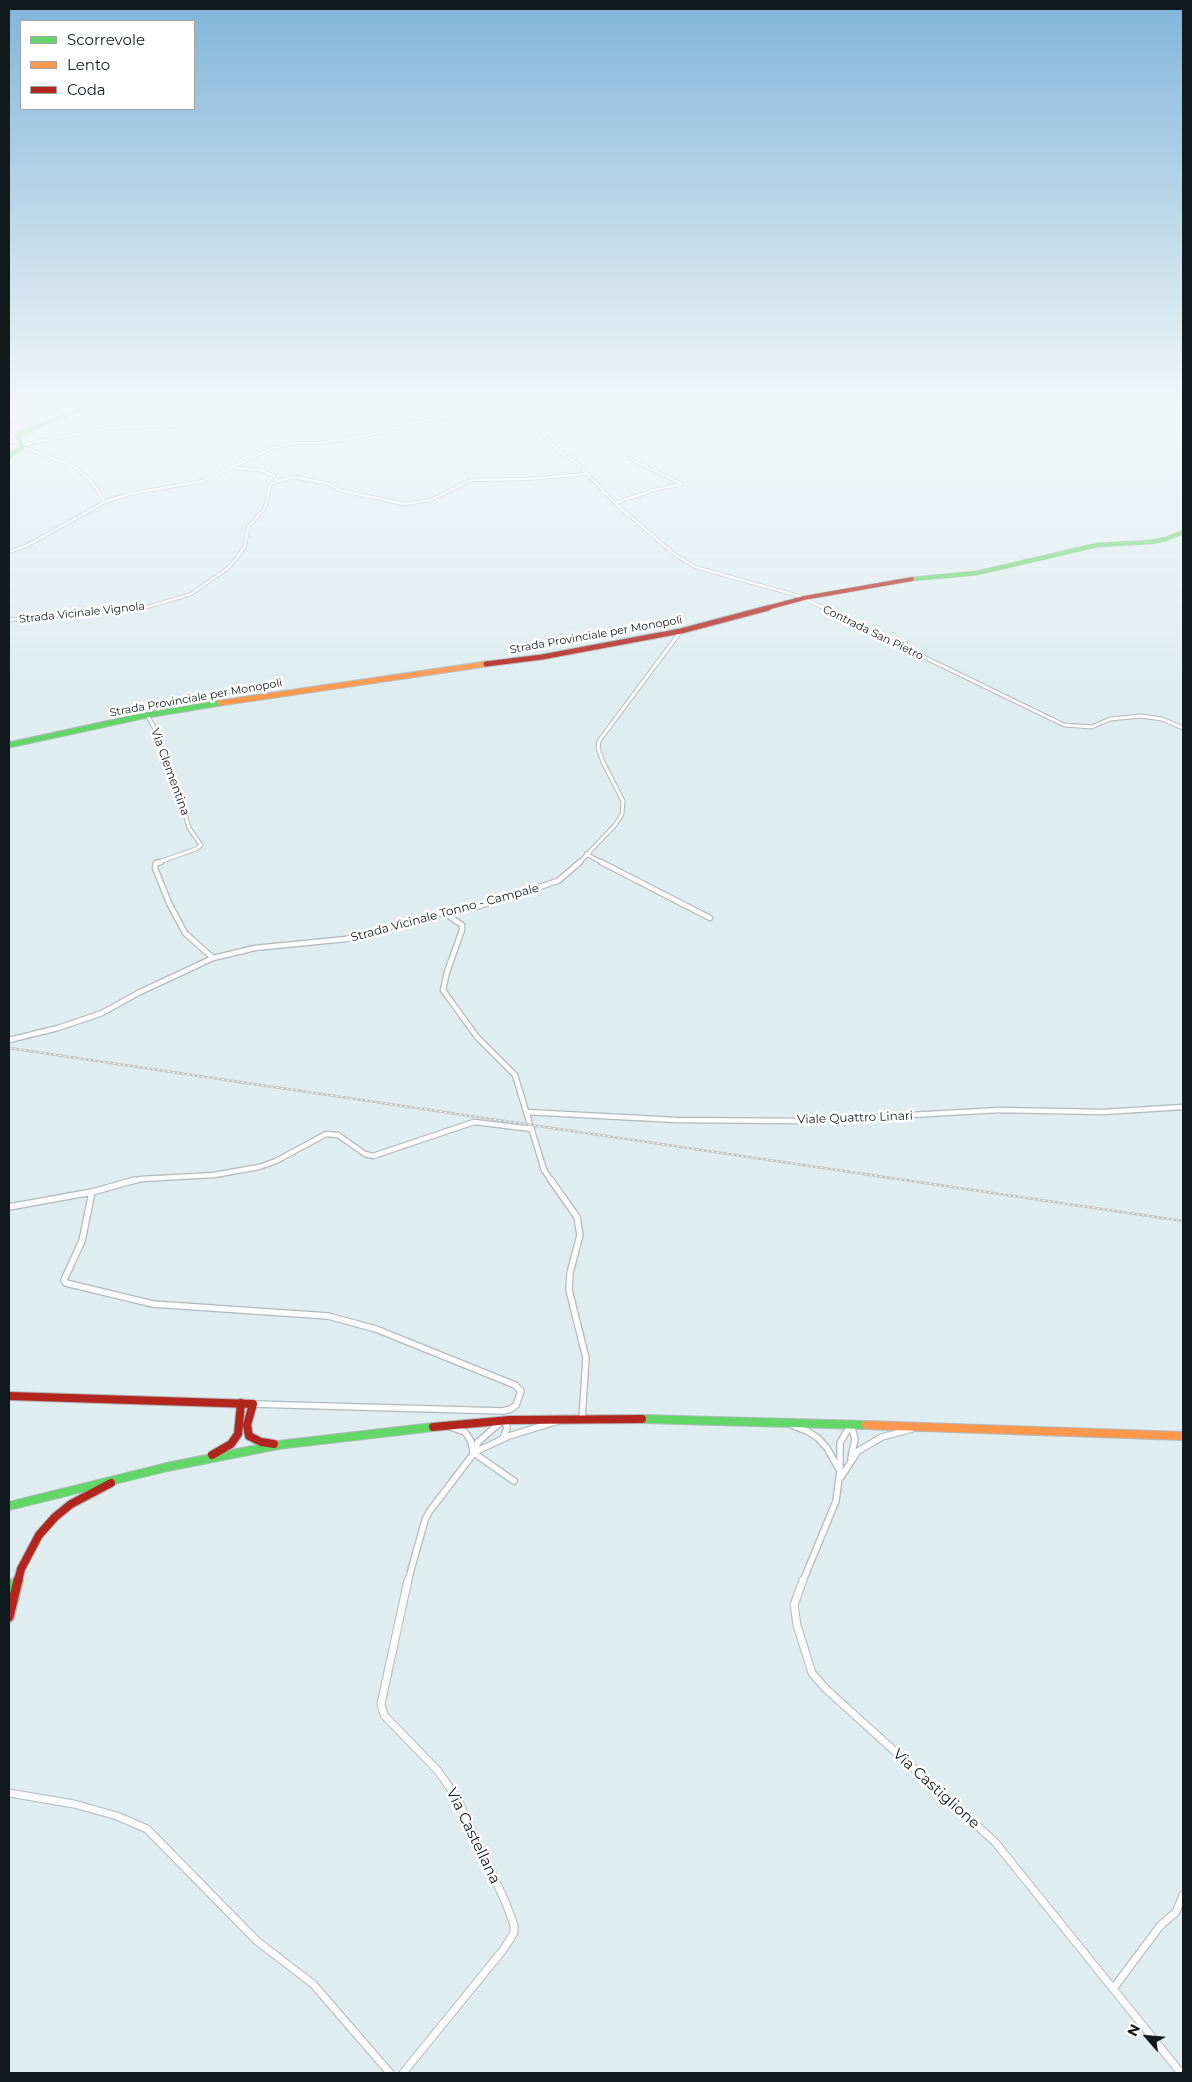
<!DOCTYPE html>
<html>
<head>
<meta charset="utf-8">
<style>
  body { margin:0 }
  #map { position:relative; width:1192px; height:2082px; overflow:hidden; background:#dfedf0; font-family:Montserrat,sans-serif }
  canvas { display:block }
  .frame { position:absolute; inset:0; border:10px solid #10191b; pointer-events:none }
  .legend { position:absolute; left:20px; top:20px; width:175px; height:90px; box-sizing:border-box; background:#fff; border:1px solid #9fa3a4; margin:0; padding:6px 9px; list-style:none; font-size:15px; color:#10191b }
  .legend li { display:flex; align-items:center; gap:10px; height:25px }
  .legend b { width:25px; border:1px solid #9fa3a4 }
  .north { position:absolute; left:1122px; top:2012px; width:50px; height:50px; -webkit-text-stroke:4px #fff; paint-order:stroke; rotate:297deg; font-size:14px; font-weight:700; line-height:20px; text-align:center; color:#10191b }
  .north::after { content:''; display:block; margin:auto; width:18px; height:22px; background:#10191b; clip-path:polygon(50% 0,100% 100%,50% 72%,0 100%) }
</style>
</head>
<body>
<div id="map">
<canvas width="1192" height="2082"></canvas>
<div class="frame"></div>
<ul class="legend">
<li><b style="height:6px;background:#63d668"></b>Scorrevole</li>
<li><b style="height:6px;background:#ff974d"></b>Lento</li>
<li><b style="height:6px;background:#b3261e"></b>Coda</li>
</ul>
<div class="north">N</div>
</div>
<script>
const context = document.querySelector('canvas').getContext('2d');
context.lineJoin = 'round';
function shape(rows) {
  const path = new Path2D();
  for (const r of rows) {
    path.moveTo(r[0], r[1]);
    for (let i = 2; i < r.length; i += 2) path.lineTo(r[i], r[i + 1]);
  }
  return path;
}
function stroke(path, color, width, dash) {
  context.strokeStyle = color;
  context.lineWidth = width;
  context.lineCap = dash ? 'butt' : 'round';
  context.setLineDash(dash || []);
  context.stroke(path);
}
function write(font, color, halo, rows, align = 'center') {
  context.font = font + ' Montserrat,sans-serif';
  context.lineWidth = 5;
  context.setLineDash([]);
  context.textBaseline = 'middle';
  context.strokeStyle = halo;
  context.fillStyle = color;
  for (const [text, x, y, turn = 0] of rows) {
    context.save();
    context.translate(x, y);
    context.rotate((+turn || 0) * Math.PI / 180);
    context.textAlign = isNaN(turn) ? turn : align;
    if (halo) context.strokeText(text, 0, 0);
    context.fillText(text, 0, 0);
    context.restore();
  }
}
const streetFar4 = shape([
  [488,406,496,413,521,421,542,432,559,452,575,461,616,504,674,554,695,567,799,596,826,609],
  [9,423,17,435],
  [9,447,109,428,187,425],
  [22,447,73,466,91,481,105,502],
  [278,481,294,477,300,478,329,484,339,490,404,504,431,500,471,480,528,479,585,474],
  [615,503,654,490,682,484,629,458],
  [9,552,28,545,105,502,129,494,203,481,270,449,292,443,321,443,376,434,418,422,466,413,483,406],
  [132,609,151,606,191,594,228,568,236,559,245,546,248,527,265,508,270,485,278,481,273,475,259,470,235,468]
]);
const streetFar3 = shape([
  [823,608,1064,725,1092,727,1110,719,1141,716,1162,719,1183,728],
  [9,620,140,608],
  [147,715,159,736,169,776,183,806,189,828,201,845,196,849,156,863],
  [586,854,603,863],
  [579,863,616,824,622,814,623,801,603,762,598,748,599,741,681,631]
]);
const streetFar2 = shape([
  [161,862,156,863,155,868,169,903,185,933,213,958],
  [601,862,710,918],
  [451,912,449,916,462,925,462,930,447,972,443,990,477,1037,515,1075,544,1170,552,1182],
  [9,1040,58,1028,102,1013,138,993,213,958,255,948,346,939,429,916,479,906,558,881,580,862],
  [526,1112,677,1120,802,1121,1000,1110,1103,1112,1183,1107],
  [129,1182,141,1179,214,1175,259,1167,276,1161,326,1134,338,1135,365,1154,373,1156,474,1122,532,1129]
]);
const streetFar1 = shape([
  [551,1180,577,1217,580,1235,570,1273,569,1290,586,1358,582,1418],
  [92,1192,82,1241,64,1280,66,1283,153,1304,328,1316,376,1329,515,1385,521,1391,516,1405,511,1409,503,1411,253,1404],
  [9,1207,92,1192,135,1180],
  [791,1425,807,1431,818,1438,827,1448,840,1471,836,1501,803,1581],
  [851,1425,855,1439,851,1458],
  [450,1427,465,1432,471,1441,473,1452],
  [475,1452,509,1436,558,1421],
  [474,1453,514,1481],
  [840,1467,840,1443,851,1424],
  [841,1477,858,1451,882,1437,912,1429],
  [408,1581,425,1520,429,1512,474,1453,478,1442,502,1421,506,1424,507,1428,503,1438]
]);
const street = shape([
  [803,1580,794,1605,797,1625,812,1673,826,1689,995,1842,1181,2073],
  [9,1793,74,1804,117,1816,147,1829,257,1941,313,1984,390,2073],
  [1113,1989,1160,1926,1176,1912,1183,1895],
  [403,2073,503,1950,514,1933,514,1925,505,1901,457,1798,438,1771,384,1715,381,1704,408,1580]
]);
const fastFar3 = shape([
  [9,456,22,447,17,435,88,406],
  [912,579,977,573,1097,545,1151,542,1166,539,1183,532]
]);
const fastFar2 = shape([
  [9,745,147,715,220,703]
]);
const fastFar1 = shape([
  [642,1419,866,1425],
  [9,1506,167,1467,278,1445,433,1427]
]);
const fast = shape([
  [9,1584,12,1598]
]);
const slowFar1 = shape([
  [220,703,486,664]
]);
const slow = shape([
  [866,1425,1183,1436]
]);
const jamFar3 = shape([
  [763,609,804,598,912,579]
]);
const jamFar2 = shape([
  [486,664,542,657,681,631,768,608]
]);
const jamFar1 = shape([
  [9,1396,253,1404,247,1425,249,1436,261,1442,274,1444],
  [433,1427,510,1420,642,1419],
  [212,1455,231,1444,238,1434,241,1403],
  [18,1581,21,1569,39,1535,55,1517,71,1504,111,1483]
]);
const jam = shape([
  [9,1617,18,1580]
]);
const rail = shape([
  [9,1048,1183,1221]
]);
const farStreetnames = [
  ["Strada Vicinale Vignola",82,613,-6],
  ["Contrada San Pietro",873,633,26],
  ["Strada Provinciale per Monopoli",596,635,-10],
  ["Strada Provinciale per Monopoli",196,698,-10]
];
const streetNames = [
  ["Via Clementina",170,772,70],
  ["Strada Vicinale Tonno - Campale",445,913,-15],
  ["Viale Quattro Linari",855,1118,-2]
];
const nearStreetnames = [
  ["Via Castiglione",936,1789,42],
  ["Via Castellana",473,1836,64]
];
stroke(streetFar4, '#b0babd', 4);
stroke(streetFar3, '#b0babd', 5);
stroke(streetFar2, '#b0babd', 7);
stroke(streetFar1, '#b0babd', 8);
stroke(street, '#b0babd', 9);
stroke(fastFar3, '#b0babd', 5);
stroke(fastFar2, '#b0babd', 7);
stroke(fastFar1, '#b0babd', 10);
stroke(fast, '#b0babd', 12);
stroke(slowFar1, '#b0babd', 7);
stroke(slow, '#b0babd', 10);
stroke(jamFar3, '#b0babd', 5);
stroke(jamFar2, '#b0babd', 7);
stroke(jamFar1, '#b0babd', 10);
stroke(jam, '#b0babd', 12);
stroke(streetFar4, '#fafcfd', 2.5);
stroke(streetFar3, '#fafcfd', 3);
stroke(streetFar2, '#fafcfd', 4.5);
stroke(streetFar1, '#fafcfd', 5.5);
stroke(street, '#fafcfd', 7);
stroke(fastFar3, '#63d668', 4);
stroke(fastFar2, '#63d668', 5);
stroke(fastFar1, '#63d668', 8);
stroke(fast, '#63d668', 9);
stroke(slowFar1, '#ff974d', 5);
stroke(slow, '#ff974d', 8);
stroke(jamFar3, '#b3261e', 4);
stroke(jamFar2, '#b3261e', 5);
stroke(jamFar1, '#b3261e', 8);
stroke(jam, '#b3261e', 9);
stroke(rail, '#bec2c2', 2.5);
stroke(rail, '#fff', 1, [2.5]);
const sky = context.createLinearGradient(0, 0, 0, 697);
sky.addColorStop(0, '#81b5d9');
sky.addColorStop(0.58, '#f1f7f8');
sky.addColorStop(1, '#f1f7f800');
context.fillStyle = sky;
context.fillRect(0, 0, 1192, 697);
write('11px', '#10191b', '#fff', farStreetnames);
write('12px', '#10191b', '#fff', streetNames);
write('15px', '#10191b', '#fff', nearStreetnames);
</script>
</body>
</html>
